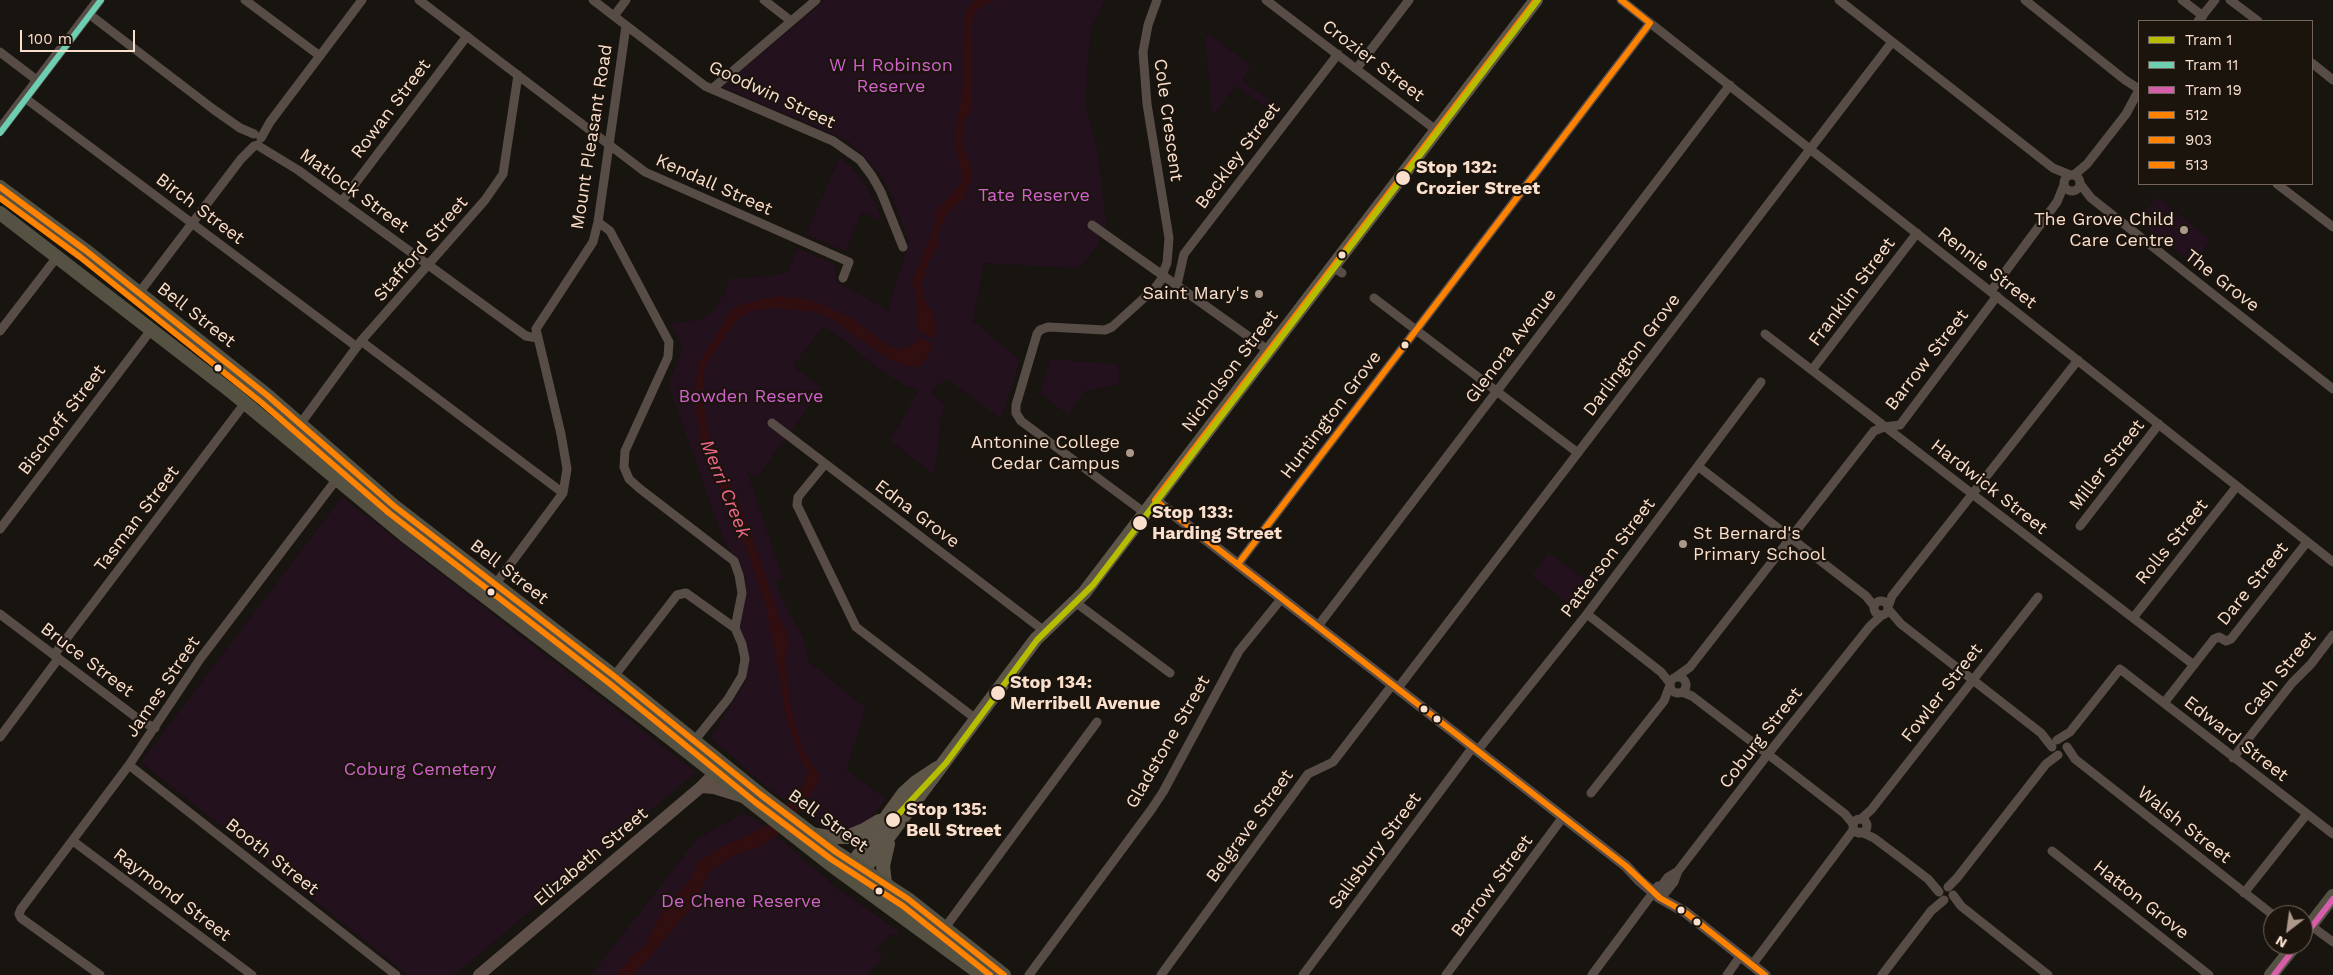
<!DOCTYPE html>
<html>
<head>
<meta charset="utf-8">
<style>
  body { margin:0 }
  #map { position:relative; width:2333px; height:975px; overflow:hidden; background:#181410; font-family:"Work Sans",sans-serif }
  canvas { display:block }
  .legend { position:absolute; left:2138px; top:20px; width:175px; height:165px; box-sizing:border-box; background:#1b140d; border:1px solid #74655a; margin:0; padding:6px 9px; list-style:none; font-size:15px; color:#fadfcd }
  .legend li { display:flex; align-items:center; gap:10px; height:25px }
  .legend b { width:25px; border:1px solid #74655a }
  .north { position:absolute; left:2263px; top:905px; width:50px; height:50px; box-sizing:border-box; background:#1b140d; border:1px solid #74655a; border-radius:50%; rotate:210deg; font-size:14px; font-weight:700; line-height:20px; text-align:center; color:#fadfcd }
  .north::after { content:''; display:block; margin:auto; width:18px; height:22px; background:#ab988b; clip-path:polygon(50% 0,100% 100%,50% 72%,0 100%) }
  .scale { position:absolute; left:20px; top:30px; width:115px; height:22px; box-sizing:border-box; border:2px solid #fadfcd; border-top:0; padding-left:6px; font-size:15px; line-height:18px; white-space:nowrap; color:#fadfcd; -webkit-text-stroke:4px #1b140d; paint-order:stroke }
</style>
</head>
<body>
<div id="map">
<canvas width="2333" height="975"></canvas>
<ul class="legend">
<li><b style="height:6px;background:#b5bd00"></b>Tram 1</li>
<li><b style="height:6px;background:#6eceb2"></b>Tram 11</li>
<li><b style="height:6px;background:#d65da9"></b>Tram 19</li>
<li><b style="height:6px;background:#ff8200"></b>512</li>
<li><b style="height:6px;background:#ff8200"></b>903</li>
<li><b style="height:6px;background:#ff8200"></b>513</li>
</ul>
<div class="north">N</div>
<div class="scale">100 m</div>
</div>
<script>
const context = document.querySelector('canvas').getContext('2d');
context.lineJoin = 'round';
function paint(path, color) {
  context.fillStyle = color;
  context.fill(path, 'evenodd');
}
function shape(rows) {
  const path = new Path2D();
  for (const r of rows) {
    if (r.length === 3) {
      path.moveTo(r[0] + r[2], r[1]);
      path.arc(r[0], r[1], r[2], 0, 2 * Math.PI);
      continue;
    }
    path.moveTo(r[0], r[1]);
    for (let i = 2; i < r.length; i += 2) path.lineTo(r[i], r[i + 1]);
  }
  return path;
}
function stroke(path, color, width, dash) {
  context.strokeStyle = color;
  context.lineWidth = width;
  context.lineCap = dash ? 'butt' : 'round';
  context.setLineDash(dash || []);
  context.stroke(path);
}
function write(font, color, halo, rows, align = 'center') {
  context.font = font + ' "Work Sans",sans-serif';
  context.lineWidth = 4.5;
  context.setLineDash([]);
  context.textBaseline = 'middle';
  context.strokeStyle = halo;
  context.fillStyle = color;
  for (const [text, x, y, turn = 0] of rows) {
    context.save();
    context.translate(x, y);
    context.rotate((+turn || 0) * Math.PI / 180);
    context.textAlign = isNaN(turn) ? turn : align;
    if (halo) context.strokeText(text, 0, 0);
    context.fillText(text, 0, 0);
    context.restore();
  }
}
const green = shape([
  [825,0,1105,0,1090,32,1085,104,1098,151,1106,226,1098,239,1100,242,1080,268,984,263,973,321,1020,360,1001,419,949,380,937,385,931,394,945,404,939,421,941,422,934,475,890,440,919,390,904,385,876,367,843,339,823,326,793,366,822,388,757,478,747,471,783,579,776,583,782,599,804,639,808,661,866,708,846,770,886,799,870,819,857,828,845,831,829,831,769,789,711,738,747,679,748,646,739,630,747,589,742,567,724,541,668,384,683,348,671,324,702,319,713,311,725,292,728,279,770,276,788,272,797,248,834,264,837,282,888,310,909,242,891,194,882,177,866,158,847,140,722,87],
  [1209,34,1251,66,1242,80,1283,110,1278,116,1236,86,1214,114,1212,112,1205,39],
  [840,157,852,167,868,189,883,221,862,212,846,251,806,234],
  [2157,197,2211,240,2193,264,2138,221],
  [1050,359,1118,364,1120,382,1116,385,1085,391,1068,415,1040,393],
  [342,497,696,772,454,975,408,975,141,762],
  [1549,553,1592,586,1575,609,1532,576],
  [744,813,765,826,838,889,899,931,897,935,889,935,876,950,883,957,868,975,591,975,697,839]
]);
const water = shape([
  [974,0,994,0,979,8,974,15,972,25,972,108,964,122,962,137,963,149,970,163,972,177,964,198,948,213,937,234,937,247,928,263,922,282,923,297,933,314,936,329,934,339,917,330,917,295,912,281,934,229,936,212,961,183,962,175,957,156,955,134,963,87,965,13],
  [778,296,812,300,856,321,889,347,903,349,918,341,920,337,932,344,930,353,920,366,909,367,887,358,827,316,812,311,773,308,751,311,737,319,705,366,702,396,711,447,723,468,746,519,780,620,784,625,789,645,785,657,791,708,803,750,819,775,818,785,797,812,776,836,759,847,733,856,711,870,695,903,645,963,632,975,616,975,635,952,642,949,665,907,690,881,697,863,720,848,765,827,798,792,806,780,808,773,799,756,785,713,781,684,765,603,746,547,702,446,694,401,698,364,732,310,739,305]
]);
const minor = shape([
  [245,0,320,56],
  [419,0,645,172,849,262,843,278],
  [593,0,705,86,833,141,860,160,872,176,881,192,903,247],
  [764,0,791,21],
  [1157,0,1148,25,1143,52,1147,104,1169,238,1167,263,1162,275],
  [1266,0,1436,130],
  [1621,0,2333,562],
  [1839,0,2053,168,2070,175],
  [2025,0,2125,80,2139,89],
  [2182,0,2203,16],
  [2230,0,2258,21],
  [89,14,213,109,240,128,254,134],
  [614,16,626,0],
  [2198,21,2215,0],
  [0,52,38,81],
  [2312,63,2333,80],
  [1357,68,1409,0],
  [712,89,816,0],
  [25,98,357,347],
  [261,138,270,122,362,0],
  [257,145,298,170,526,336,537,338],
  [2072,183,8],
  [2074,175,2087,164,2126,114,2139,90],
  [2277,184,2333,227],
  [2081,185,2091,198,2333,389],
  [342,201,467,36],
  [598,222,610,231,669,342,668,357,625,451,624,467,629,479,639,488,734,561,739,575,742,593,735,628],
  [1092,225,1269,351],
  [1333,267,1342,273],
  [1177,285,1184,254,1338,54],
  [1991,291,2057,202,2064,185],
  [139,293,241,159,254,146],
  [1374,298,1578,453],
  [0,331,57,257],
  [1765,334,2194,665],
  [361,341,563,493],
  [1812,370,1917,233],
  [301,423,361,341,485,200,503,174,518,75],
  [772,423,1043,630],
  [825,464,798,497,797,505,856,627,976,719],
  [1699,467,1866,596,1874,606],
  [1145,513,1021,421,1016,413,1016,405,1037,334,1040,330,1048,327,1105,330,1112,327,1155,288,1164,276],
  [2080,526,2159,424],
  [0,529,151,330],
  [1238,564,1650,23],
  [486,597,563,493,567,469,561,434,536,329,593,242,598,222,626,26],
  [1881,608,7],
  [1075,602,1170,673],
  [1888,607,1892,596,2078,360],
  [1888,609,1901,624,2041,733,2052,747],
  [0,614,141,721,155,728],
  [1587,614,1661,672,1670,683],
  [2133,618,2237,486],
  [1318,626,1730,85],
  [54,655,245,403],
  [1676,677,1690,667,1874,431,1884,427,1900,425,1997,296],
  [1678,685,8],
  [605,688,677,595,686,593,735,628],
  [1398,688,1892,42],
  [1682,692,1692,696,1760,748,1845,814,1853,824],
  [2164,703,2214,639,2219,637,2226,641,2231,639,2307,542],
  [0,737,58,659],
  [695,740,728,699,742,676,745,659,742,644,735,628],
  [2057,740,2070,732,2120,669,2333,834],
  [2067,747,2075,759,2273,915],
  [1478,750,1587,614,1761,382],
  [2233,758,2292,683,2311,664,2333,635],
  [129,765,396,975],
  [1591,793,1664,701,1670,685],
  [1861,819,1871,810,2038,597],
  [1860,826,7],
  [1861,832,1874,838,1902,859,1928,879,1939,892],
  [73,841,252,975],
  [2052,851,2209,975],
  [1948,887,1957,878,2046,764,2058,755],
  [1660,888,1668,877,1678,871],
  [1666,892,1674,882,1678,871,1768,754,1870,626,1881,616],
  [2244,893,2307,814],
  [1953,895,1961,906,2048,975],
  [2310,925,2333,942],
  [944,929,1097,722],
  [1752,965,1854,829],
  [100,975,21,918,19,914,21,909,129,765,200,659,336,480],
  [1029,975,1151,810,1163,792,1239,651,1282,598],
  [1161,975,1308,774,1333,762,1393,684],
  [1303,975,1473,747],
  [1446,975,1563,817],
  [1592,975,1658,886],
  [1727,975,1741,955],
  [1882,975,1931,911,1944,900]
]);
const tertiary = shape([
  [0,130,99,0],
  [1155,500,1626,866,1639,880,1660,898,1685,912,1765,975]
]);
const secondary = shape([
  [701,787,714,788,743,797],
  [479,975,701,787,722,766]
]);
const primary = shape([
  [811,834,828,837,847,837,864,830,879,821],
  [847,871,903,794,916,782,937,768],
  [857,879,1036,639,1084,593,1536,0],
  [885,883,883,866,888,844]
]);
const trunk = shape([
  [0,187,85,250,268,396,394,506,614,676,761,795,836,852,908,899,1004,975],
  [0,213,233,393,407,537,661,731,830,864,982,975],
  [2303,935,2333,896],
  [2271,975,2295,945]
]);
const tram = shape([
  [869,851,893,820]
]);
const bus1 = shape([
  [1536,0,1155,500,1626,866,1660,898,1685,912,1765,975],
  [1238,564,1650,23,1621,0]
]);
const bus2 = shape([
  [0,187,85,250,268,396,394,506,614,676,761,795,836,852,908,899,1004,975]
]);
const bus3 = shape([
  [0,198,80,257,262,403,389,513,609,683,755,802,831,859,903,906,990,975]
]);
const tram1 = shape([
  [893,820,946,763,1037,640,1093,585,1538,0]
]);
const tram2 = shape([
  [0,133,101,0]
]);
const tram3 = shape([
  [2303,938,2333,899],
  [2274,975,2297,945]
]);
const markers = [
  [1403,178,8,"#fadfcd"],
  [2184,230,5,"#ab988b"],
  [1342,255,4.5,"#fadfcd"],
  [1259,294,5,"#ab988b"],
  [1405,345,4.5,"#fadfcd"],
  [218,368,4.5,"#fadfcd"],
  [1130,453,5,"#ab988b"],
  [1140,523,8,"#fadfcd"],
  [1683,544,5,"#ab988b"],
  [491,592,4.5,"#fadfcd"],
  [998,693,8,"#fadfcd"],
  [1424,709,4.5,"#fadfcd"],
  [1437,719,4.5,"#fadfcd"],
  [893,820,8,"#fadfcd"],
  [879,891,4.5,"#fadfcd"],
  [1681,910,4.5,"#fadfcd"],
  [1697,922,4.5,"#fadfcd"]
];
const streetNames = [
  ["Crozier Street",1373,61,37],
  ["Goodwin Street",772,95,25],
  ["Rowan Street",391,109,-53],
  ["Cole Crescent",1168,120,82],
  ["Mount Pleasant Road",592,137,-81],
  ["Beckley Street",1238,156,-53],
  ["Kendall Street",714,185,24],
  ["Matlock Street",354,191,36],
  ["Birch Street",200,209,37],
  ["Stafford Street",421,249,-49],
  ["Rennie Street",1987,268,38],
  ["The Grove",2222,281,38],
  ["Franklin Street",1852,292,-53],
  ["Bell Street",196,315,38],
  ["Glenora Avenue",1511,346,-53],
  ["Darlington Grove",1632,355,-53],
  ["Barrow Street",1927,360,-52],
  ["Nicholson Street",1230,371,-53],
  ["Huntington Grove",1331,415,-53],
  ["Bischoff Street",62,420,-53],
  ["Miller Street",2107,465,-52],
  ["Hardwick Street",1989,487,38],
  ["Edna Grove",917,514,37],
  ["Tasman Street",137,519,-53],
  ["Rolls Street",2172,542,-51],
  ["Patterson Street",1608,558,-53],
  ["Bell Street",509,572,38],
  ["Dare Street",2253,584,-51],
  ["Bruce Street",87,660,37],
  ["Cash Street",2280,674,-51],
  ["James Street",163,687,-56],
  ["Fowler Street",1942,693,-52],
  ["Coburg Street",1761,738,-52],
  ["Edward Street",2236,739,38],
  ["Gladstone Street",1168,742,-60],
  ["Bell Street",828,821,36],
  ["Walsh Street",2184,825,38],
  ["Belgrave Street",1250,826,-54],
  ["Salisbury Street",1375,851,-53],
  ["Booth Street",272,857,38],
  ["Elizabeth Street",591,857,-40],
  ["Barrow Street",1492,886,-53],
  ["Raymond Street",172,895,37],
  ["Hatton Grove",2141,900,38]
];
const parkNames = [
  ["W H Robinson",891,66],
  ["Reserve",891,87],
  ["Tate Reserve",1034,196],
  ["Bowden Reserve",751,397],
  ["Coburg Cemetery",420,770],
  ["De Chene Reserve",741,902]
];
const stopNames = [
  ["Stop 132:",1416,168],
  ["Crozier Street",1416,189],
  ["Stop 133:",1152,513],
  ["Harding Street",1152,534],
  ["Stop 134:",1010,683],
  ["Merribell Avenue",1010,704],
  ["Stop 135:",906,810],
  ["Bell Street",906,831]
];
const poiNames = [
  ["The Grove Child",2174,220],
  ["Care Centre",2174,241],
  ["Saint Mary's",1249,294],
  ["Antonine College",1120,443],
  ["Cedar Campus",1120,464],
  ["St Bernard's",1693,534,"left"],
  ["Primary School",1693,555,"left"]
];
const waterNames = [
  ["Merri Creek",725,489,68]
];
paint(green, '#23111e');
paint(water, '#310e10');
stroke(minor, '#584c46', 9);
stroke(tertiary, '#584c46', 11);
stroke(secondary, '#5e5049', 12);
stroke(primary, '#5d5547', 14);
stroke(trunk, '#555244', 14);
stroke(tram, '#6f505a', 1);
stroke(bus1, '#ff8200', 6);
stroke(bus2, '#ff8200', 6);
stroke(bus3, '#ff8200', 6);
stroke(tram1, '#b5bd00', 6);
stroke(tram2, '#6eceb2', 6);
stroke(tram3, '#d65da9', 6);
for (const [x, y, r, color] of markers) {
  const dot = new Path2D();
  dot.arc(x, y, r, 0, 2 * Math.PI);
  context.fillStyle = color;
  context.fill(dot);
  stroke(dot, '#1b140d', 2);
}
write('18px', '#fadfcd', '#1b140d', streetNames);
write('18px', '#d062cc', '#1b140d', parkNames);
write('bold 18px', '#fadfcd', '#1b140d', stopNames, 'left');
write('18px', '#fadfcd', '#1b140d', poiNames, 'right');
write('italic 19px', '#e68', '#1b140d', waterNames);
</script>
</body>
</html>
